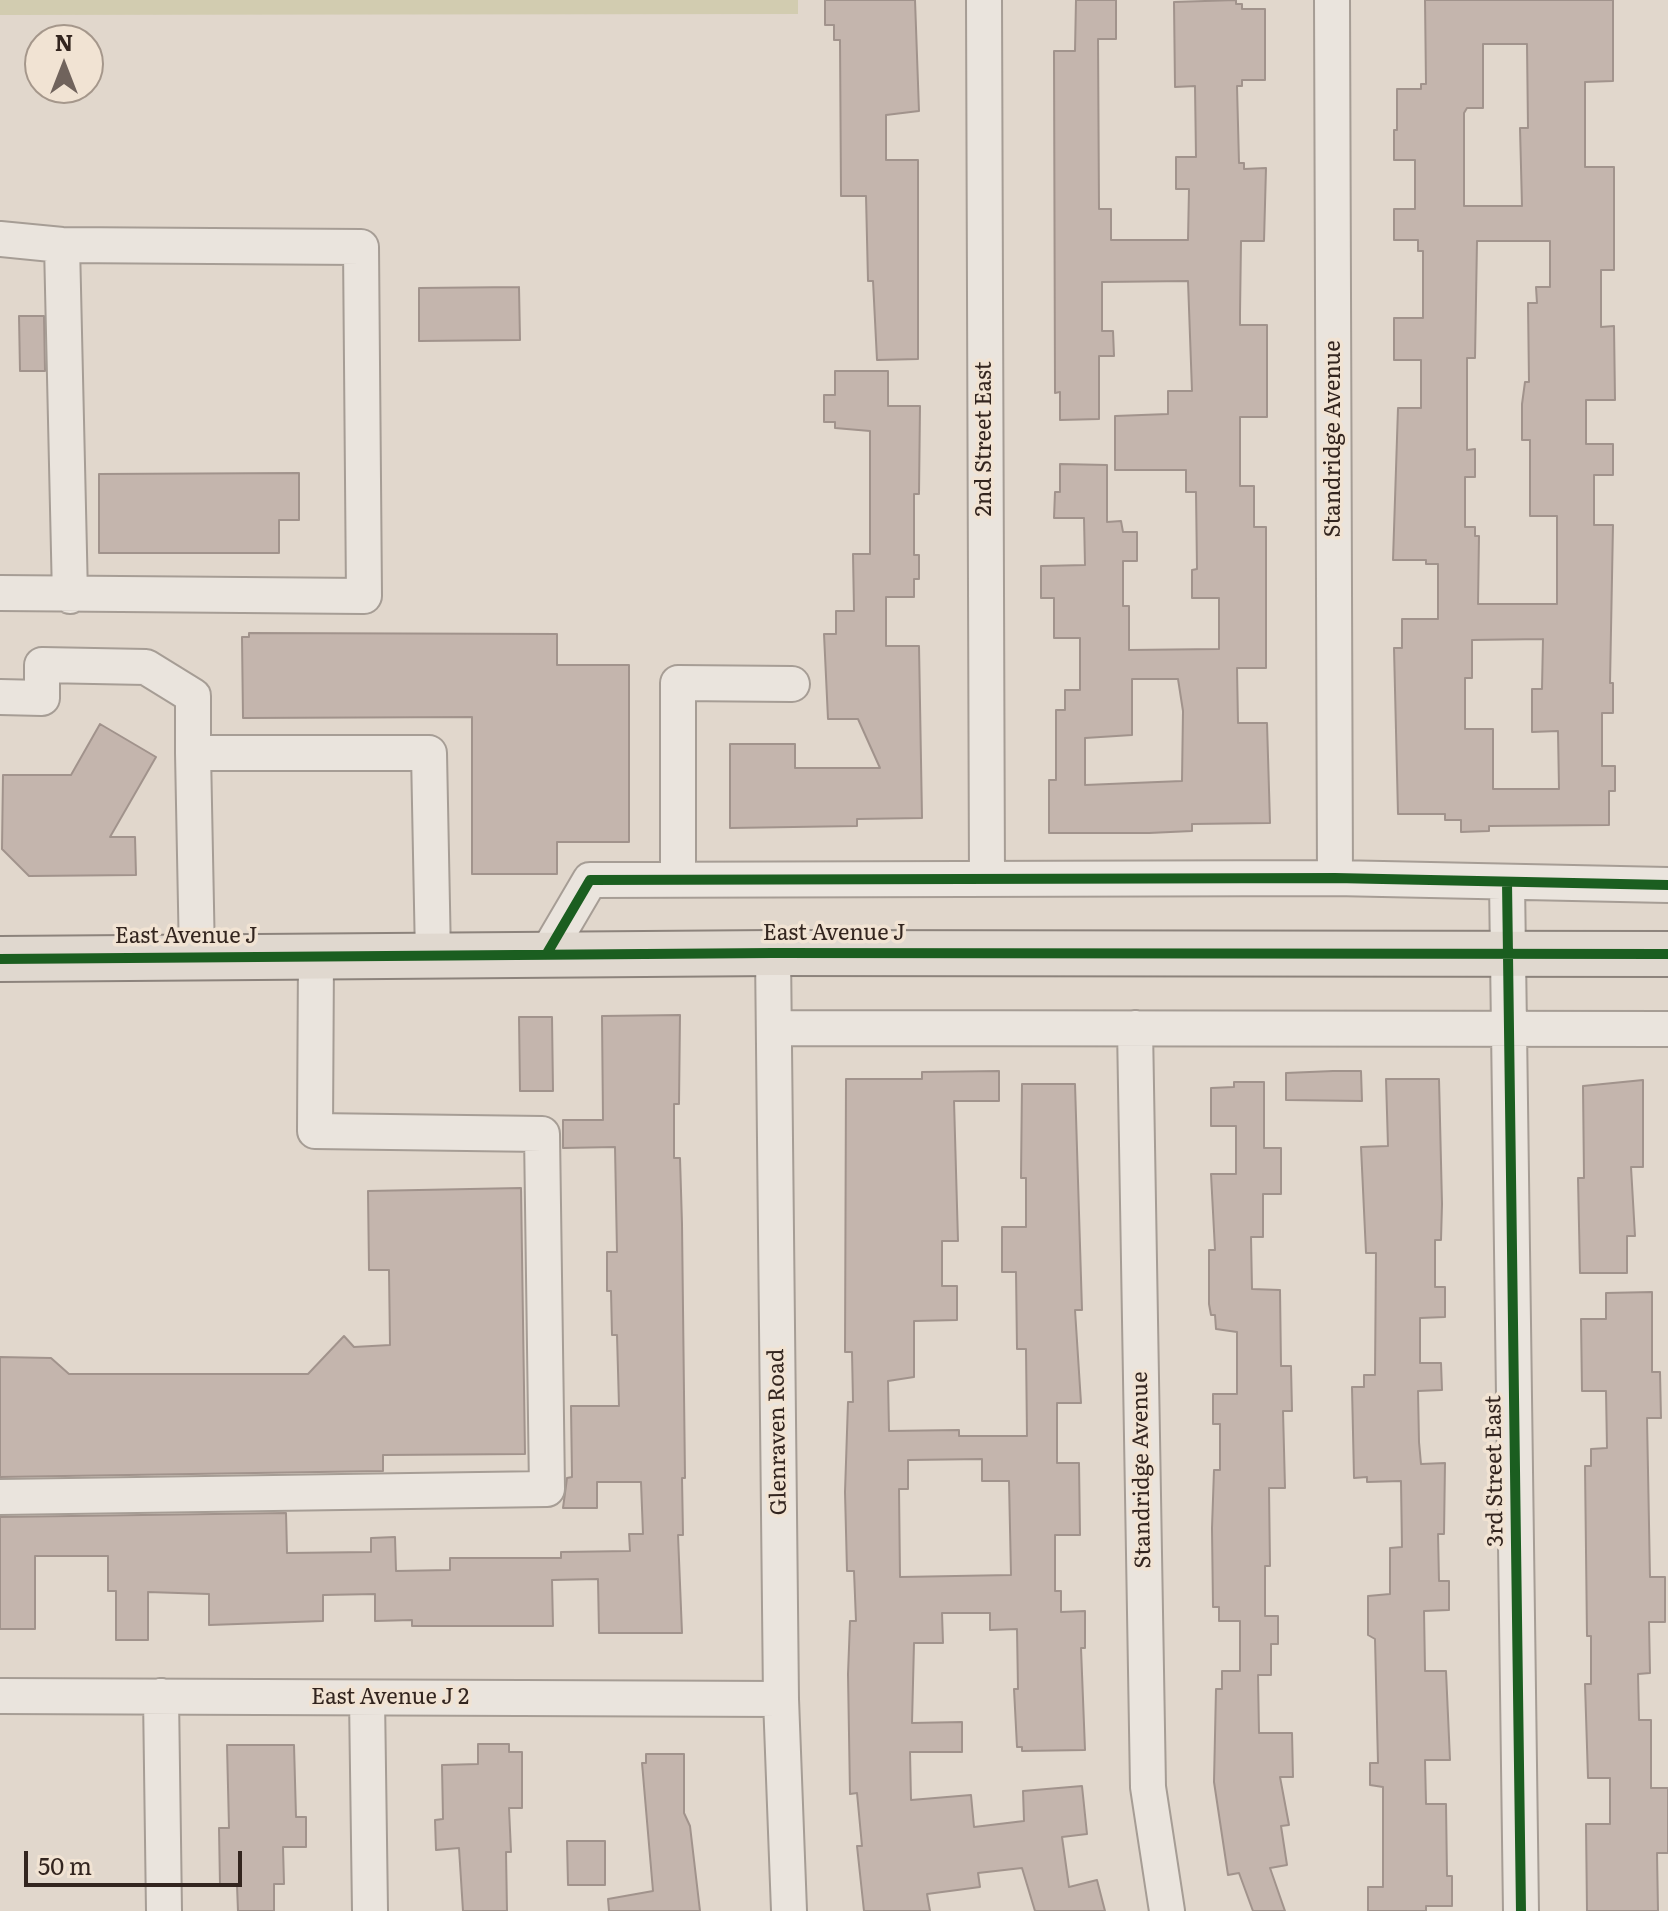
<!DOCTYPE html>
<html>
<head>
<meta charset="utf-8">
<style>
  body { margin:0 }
  #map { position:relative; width:1668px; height:1911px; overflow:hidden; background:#e1d7cc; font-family:Literata,serif }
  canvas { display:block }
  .north { position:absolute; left:24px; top:24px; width:80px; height:80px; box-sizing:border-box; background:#f1e3d3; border:2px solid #a5978b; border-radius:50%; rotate:0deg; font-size:22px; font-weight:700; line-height:32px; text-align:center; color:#33251f }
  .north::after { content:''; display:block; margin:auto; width:28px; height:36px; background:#70635c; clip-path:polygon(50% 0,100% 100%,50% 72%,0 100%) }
  .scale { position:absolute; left:24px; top:1851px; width:218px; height:36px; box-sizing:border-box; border:4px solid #33251f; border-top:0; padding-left:10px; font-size:24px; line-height:28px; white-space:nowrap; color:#33251f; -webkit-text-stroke:6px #f1e3d3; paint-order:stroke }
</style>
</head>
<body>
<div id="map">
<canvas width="1668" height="1911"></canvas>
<div class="north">N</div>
<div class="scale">50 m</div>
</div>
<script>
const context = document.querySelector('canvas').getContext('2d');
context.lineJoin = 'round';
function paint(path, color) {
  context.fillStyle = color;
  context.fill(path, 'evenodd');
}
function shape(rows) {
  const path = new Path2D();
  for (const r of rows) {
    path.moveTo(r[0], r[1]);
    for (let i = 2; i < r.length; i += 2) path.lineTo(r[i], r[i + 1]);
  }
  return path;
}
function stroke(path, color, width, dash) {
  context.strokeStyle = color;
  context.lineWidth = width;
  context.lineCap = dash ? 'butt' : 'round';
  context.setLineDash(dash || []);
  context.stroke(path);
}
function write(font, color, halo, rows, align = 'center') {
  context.font = font + ' Literata,serif';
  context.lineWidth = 7;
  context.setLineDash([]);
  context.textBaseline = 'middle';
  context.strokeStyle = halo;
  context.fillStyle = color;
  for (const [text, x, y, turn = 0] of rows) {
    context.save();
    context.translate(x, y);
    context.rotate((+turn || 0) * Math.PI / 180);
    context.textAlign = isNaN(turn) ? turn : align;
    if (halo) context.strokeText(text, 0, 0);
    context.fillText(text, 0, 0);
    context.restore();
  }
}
const green = shape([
  [0,0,798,0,798,14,0,15]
]);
const building = shape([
  [825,0,915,0,919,111,886,115,886,160,918,160,918,359,877,360,873,281,868,281,866,196,841,196,840,40,834,40,834,25,825,25,825,0],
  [1076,0,1116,0,1116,39,1098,39,1099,209,1111,209,1111,240,1188,240,1189,189,1176,189,1176,157,1196,157,1195,86,1175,87,1174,2,1236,0,1236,4,1242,4,1242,9,1265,9,1265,80,1242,80,1242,86,1237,86,1239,163,1244,163,1244,169,1266,168,1264,241,1241,241,1240,313,1240,325,1267,325,1267,417,1240,417,1240,486,1254,486,1254,527,1266,527,1266,668,1237,668,1238,723,1267,723,1270,823,1192,824,1192,831,1149,833,1049,833,1049,780,1056,780,1056,710,1065,710,1065,690,1080,690,1080,638,1054,638,1054,598,1041,598,1041,566,1085,565,1084,518,1054,518,1055,492,1060,492,1060,464,1107,465,1107,522,1121,521,1123,532,1137,532,1137,561,1123,561,1123,606,1129,606,1129,650,1219,649,1219,598,1192,598,1192,570,1197,569,1196,492,1186,492,1186,470,1115,470,1115,416,1168,414,1168,391,1192,391,1188,281,1102,282,1102,331,1113,331,1114,356,1099,356,1099,419,1060,420,1060,392,1055,393,1054,51,1075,51,1076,0],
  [1132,679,1178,679,1183,711,1182,781,1085,785,1085,738,1132,735,1132,679],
  [1425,0,1613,0,1613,81,1585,82,1585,167,1614,167,1614,270,1601,270,1601,327,1614,326,1615,400,1586,400,1586,444,1613,444,1613,475,1594,475,1594,525,1613,525,1610,683,1613,683,1613,713,1602,713,1602,766,1615,766,1615,791,1609,791,1609,825,1489,826,1489,831,1461,832,1461,820,1445,820,1445,814,1398,814,1394,648,1402,648,1402,619,1438,619,1438,564,1426,564,1426,560,1393,560,1398,408,1421,408,1421,360,1394,360,1394,318,1423,318,1423,251,1418,251,1418,240,1394,240,1394,209,1415,209,1415,160,1394,160,1394,130,1397,130,1397,89,1421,89,1421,84,1426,84,1425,0],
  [1483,44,1527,44,1528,128,1520,128,1522,206,1464,206,1464,113,1467,108,1483,108,1483,44],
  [1477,241,1550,241,1550,287,1536,287,1537,303,1528,303,1529,382,1525,382,1522,404,1522,440,1530,440,1530,516,1557,516,1557,604,1478,604,1479,536,1475,536,1475,527,1465,527,1465,477,1475,477,1475,449,1467,450,1467,358,1475,358,1477,241],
  [1543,639,1542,689,1532,689,1532,732,1558,731,1559,789,1493,789,1493,729,1465,729,1465,678,1472,678,1472,640,1543,639],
  [519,287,520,340,419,341,419,288,519,287],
  [19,316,44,316,45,371,20,371,19,316],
  [835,371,888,371,888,406,920,406,919,494,914,494,914,555,919,555,919,579,914,579,914,597,886,597,886,646,919,646,922,818,857,819,857,826,730,828,730,744,795,744,795,768,880,768,858,719,828,719,824,634,836,634,836,611,854,611,853,554,870,554,870,431,835,428,835,422,824,422,824,395,835,395,835,371],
  [299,473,299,520,279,520,279,553,99,553,99,474,299,473],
  [249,633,557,634,557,665,629,665,629,842,557,842,557,874,472,874,472,717,243,718,242,637,249,637,249,633],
  [100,724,156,757,110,837,135,837,136,875,29,876,2,849,3,775,71,775,100,724],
  [680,1015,679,1104,674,1104,674,1158,680,1158,682,1224,685,1478,682,1478,683,1535,678,1535,682,1633,599,1633,598,1579,552,1580,553,1626,412,1626,412,1620,375,1621,375,1594,323,1595,323,1621,209,1625,209,1594,148,1592,148,1640,116,1640,116,1591,108,1591,108,1556,35,1556,35,1629,0,1629,0,1517,286,1513,287,1553,371,1552,371,1538,395,1537,396,1571,450,1570,450,1558,561,1558,561,1552,630,1551,629,1534,643,1534,641,1482,597,1482,597,1508,563,1508,567,1478,572,1477,571,1406,619,1406,617,1335,612,1335,611,1291,607,1291,607,1252,617,1252,615,1147,563,1148,563,1120,603,1120,602,1016,680,1015],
  [519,1017,552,1017,553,1091,520,1091,519,1017],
  [999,1071,999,1101,954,1101,958,1241,942,1241,942,1286,957,1286,957,1320,914,1321,914,1377,888,1381,889,1431,959,1430,959,1436,1027,1436,1026,1349,1017,1349,1016,1272,1002,1272,1002,1227,1026,1227,1026,1178,1021,1178,1022,1084,1075,1084,1082,1310,1075,1310,1081,1403,1057,1403,1057,1463,1079,1463,1080,1535,1055,1535,1055,1591,1061,1591,1061,1612,1085,1611,1085,1648,1081,1648,1085,1750,1022,1751,1022,1747,1017,1747,1014,1689,1018,1689,1017,1629,990,1630,990,1613,942,1613,943,1643,914,1643,912,1723,962,1722,962,1752,910,1752,911,1800,971,1795,974,1827,1024,1821,1023,1791,1082,1786,1087,1834,1062,1837,1069,1887,1097,1880,1105,1911,1035,1911,1022,1868,978,1873,980,1887,927,1894,930,1911,864,1911,857,1846,862,1846,857,1793,850,1794,848,1674,850,1621,856,1621,854,1571,847,1571,845,1492,848,1402,853,1402,852,1352,845,1352,846,1079,922,1079,922,1072,999,1071],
  [982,1459,982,1481,1009,1481,1011,1575,900,1577,899,1489,908,1489,908,1460,982,1459],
  [1333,1071,1361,1071,1362,1101,1286,1100,1286,1073,1333,1071],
  [1386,1079,1439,1079,1442,1204,1441,1240,1435,1240,1435,1287,1445,1287,1445,1317,1420,1318,1420,1363,1441,1363,1442,1390,1418,1391,1419,1442,1421,1464,1445,1463,1444,1534,1438,1534,1439,1581,1449,1581,1449,1610,1424,1611,1425,1671,1446,1671,1450,1760,1425,1760,1426,1804,1446,1804,1447,1876,1452,1876,1452,1906,1426,1906,1426,1911,1368,1911,1368,1887,1383,1887,1383,1787,1370,1785,1370,1763,1378,1763,1375,1639,1368,1635,1368,1596,1390,1594,1390,1548,1402,1547,1401,1481,1367,1482,1367,1477,1354,1478,1352,1387,1364,1387,1364,1375,1375,1375,1376,1253,1366,1253,1361,1147,1388,1146,1386,1079],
  [1643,1080,1643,1167,1631,1167,1635,1236,1627,1236,1627,1273,1580,1273,1578,1178,1584,1178,1583,1086,1643,1080],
  [1234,1082,1264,1082,1264,1148,1281,1148,1281,1194,1263,1194,1263,1237,1251,1237,1252,1289,1280,1290,1281,1366,1291,1366,1292,1411,1283,1411,1285,1488,1269,1488,1270,1566,1265,1566,1265,1616,1278,1616,1278,1644,1271,1644,1271,1675,1258,1675,1259,1733,1292,1733,1293,1777,1280,1777,1289,1825,1281,1826,1287,1865,1270,1868,1285,1911,1253,1911,1239,1873,1228,1875,1214,1782,1216,1689,1222,1689,1222,1671,1240,1671,1240,1621,1219,1621,1219,1607,1213,1607,1212,1528,1214,1470,1220,1470,1220,1424,1213,1424,1213,1394,1237,1394,1237,1332,1216,1329,1215,1315,1211,1315,1209,1304,1209,1250,1215,1250,1211,1174,1236,1174,1236,1126,1211,1126,1211,1088,1234,1087,1234,1082],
  [521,1188,525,1454,383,1455,383,1471,0,1477,0,1357,51,1358,69,1374,308,1374,344,1336,354,1347,390,1345,389,1270,369,1270,368,1191,521,1188],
  [1652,1292,1652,1372,1660,1372,1661,1418,1647,1418,1650,1577,1665,1577,1665,1622,1649,1622,1650,1673,1638,1674,1639,1720,1651,1720,1651,1788,1668,1788,1668,1853,1657,1853,1658,1911,1587,1911,1586,1824,1610,1824,1610,1778,1588,1778,1585,1684,1591,1684,1591,1636,1587,1636,1585,1466,1591,1466,1591,1449,1607,1448,1606,1391,1582,1391,1581,1319,1606,1319,1606,1293,1652,1292],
  [478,1744,509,1744,509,1752,522,1752,522,1808,509,1808,511,1852,506,1852,507,1911,463,1911,459,1848,436,1850,435,1820,443,1819,442,1765,478,1764,478,1744],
  [227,1745,294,1745,296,1817,306,1817,306,1847,283,1847,284,1884,274,1884,274,1911,238,1911,237,1885,220,1885,219,1828,229,1828,227,1745],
  [646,1754,684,1754,684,1813,690,1826,700,1911,609,1911,608,1899,653,1891,642,1763,646,1763,646,1754],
  [567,1841,605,1841,605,1885,568,1885,567,1841]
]);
const minor = shape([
  [984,0,987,878],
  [1332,0,1335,878],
  [0,239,62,245,361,247,364,596,0,593],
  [62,245,70,596],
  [0,697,42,698,42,665,146,667,193,696,193,753],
  [678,879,678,683,792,684],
  [1507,882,1521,1911],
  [773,953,781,1699,789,1911],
  [546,955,590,880,1335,878,1668,885],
  [197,957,193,753,429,753,433,956],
  [774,1028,1668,1029],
  [1135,1028,1148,1787,1167,1911],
  [0,1497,547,1489,542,1134,315,1131,316,956],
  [0,1696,781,1699],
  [161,1696,164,1911],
  [367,1698,370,1911]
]);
const major = shape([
  [0,959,773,953,1668,954]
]);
const cycleway = shape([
  [1507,882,1521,1911],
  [546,955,590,880,1335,878,1668,885],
  [0,959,773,953,1668,954]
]);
const streetNames = [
  ["2nd Street East",985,439,-90],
  ["Standridge Avenue",1334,439,-90],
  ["East Avenue J",834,934],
  ["East Avenue J",186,937],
  ["Glenraven Road",778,1432,-91],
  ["Standridge Avenue",1142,1470,-91],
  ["3rd Street East",1495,1471,-91],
  ["East Avenue J 2",390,1698]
];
paint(green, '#d2ccb0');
paint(building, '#c4b5ad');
stroke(building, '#a1938c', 2);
stroke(minor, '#a69d95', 38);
stroke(major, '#8c837c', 48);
stroke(minor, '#eae4dd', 34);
stroke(major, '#e0d8cf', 44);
stroke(cycleway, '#1b5e20', 10);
write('22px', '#33251f', '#f1e3d3', streetNames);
</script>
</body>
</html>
